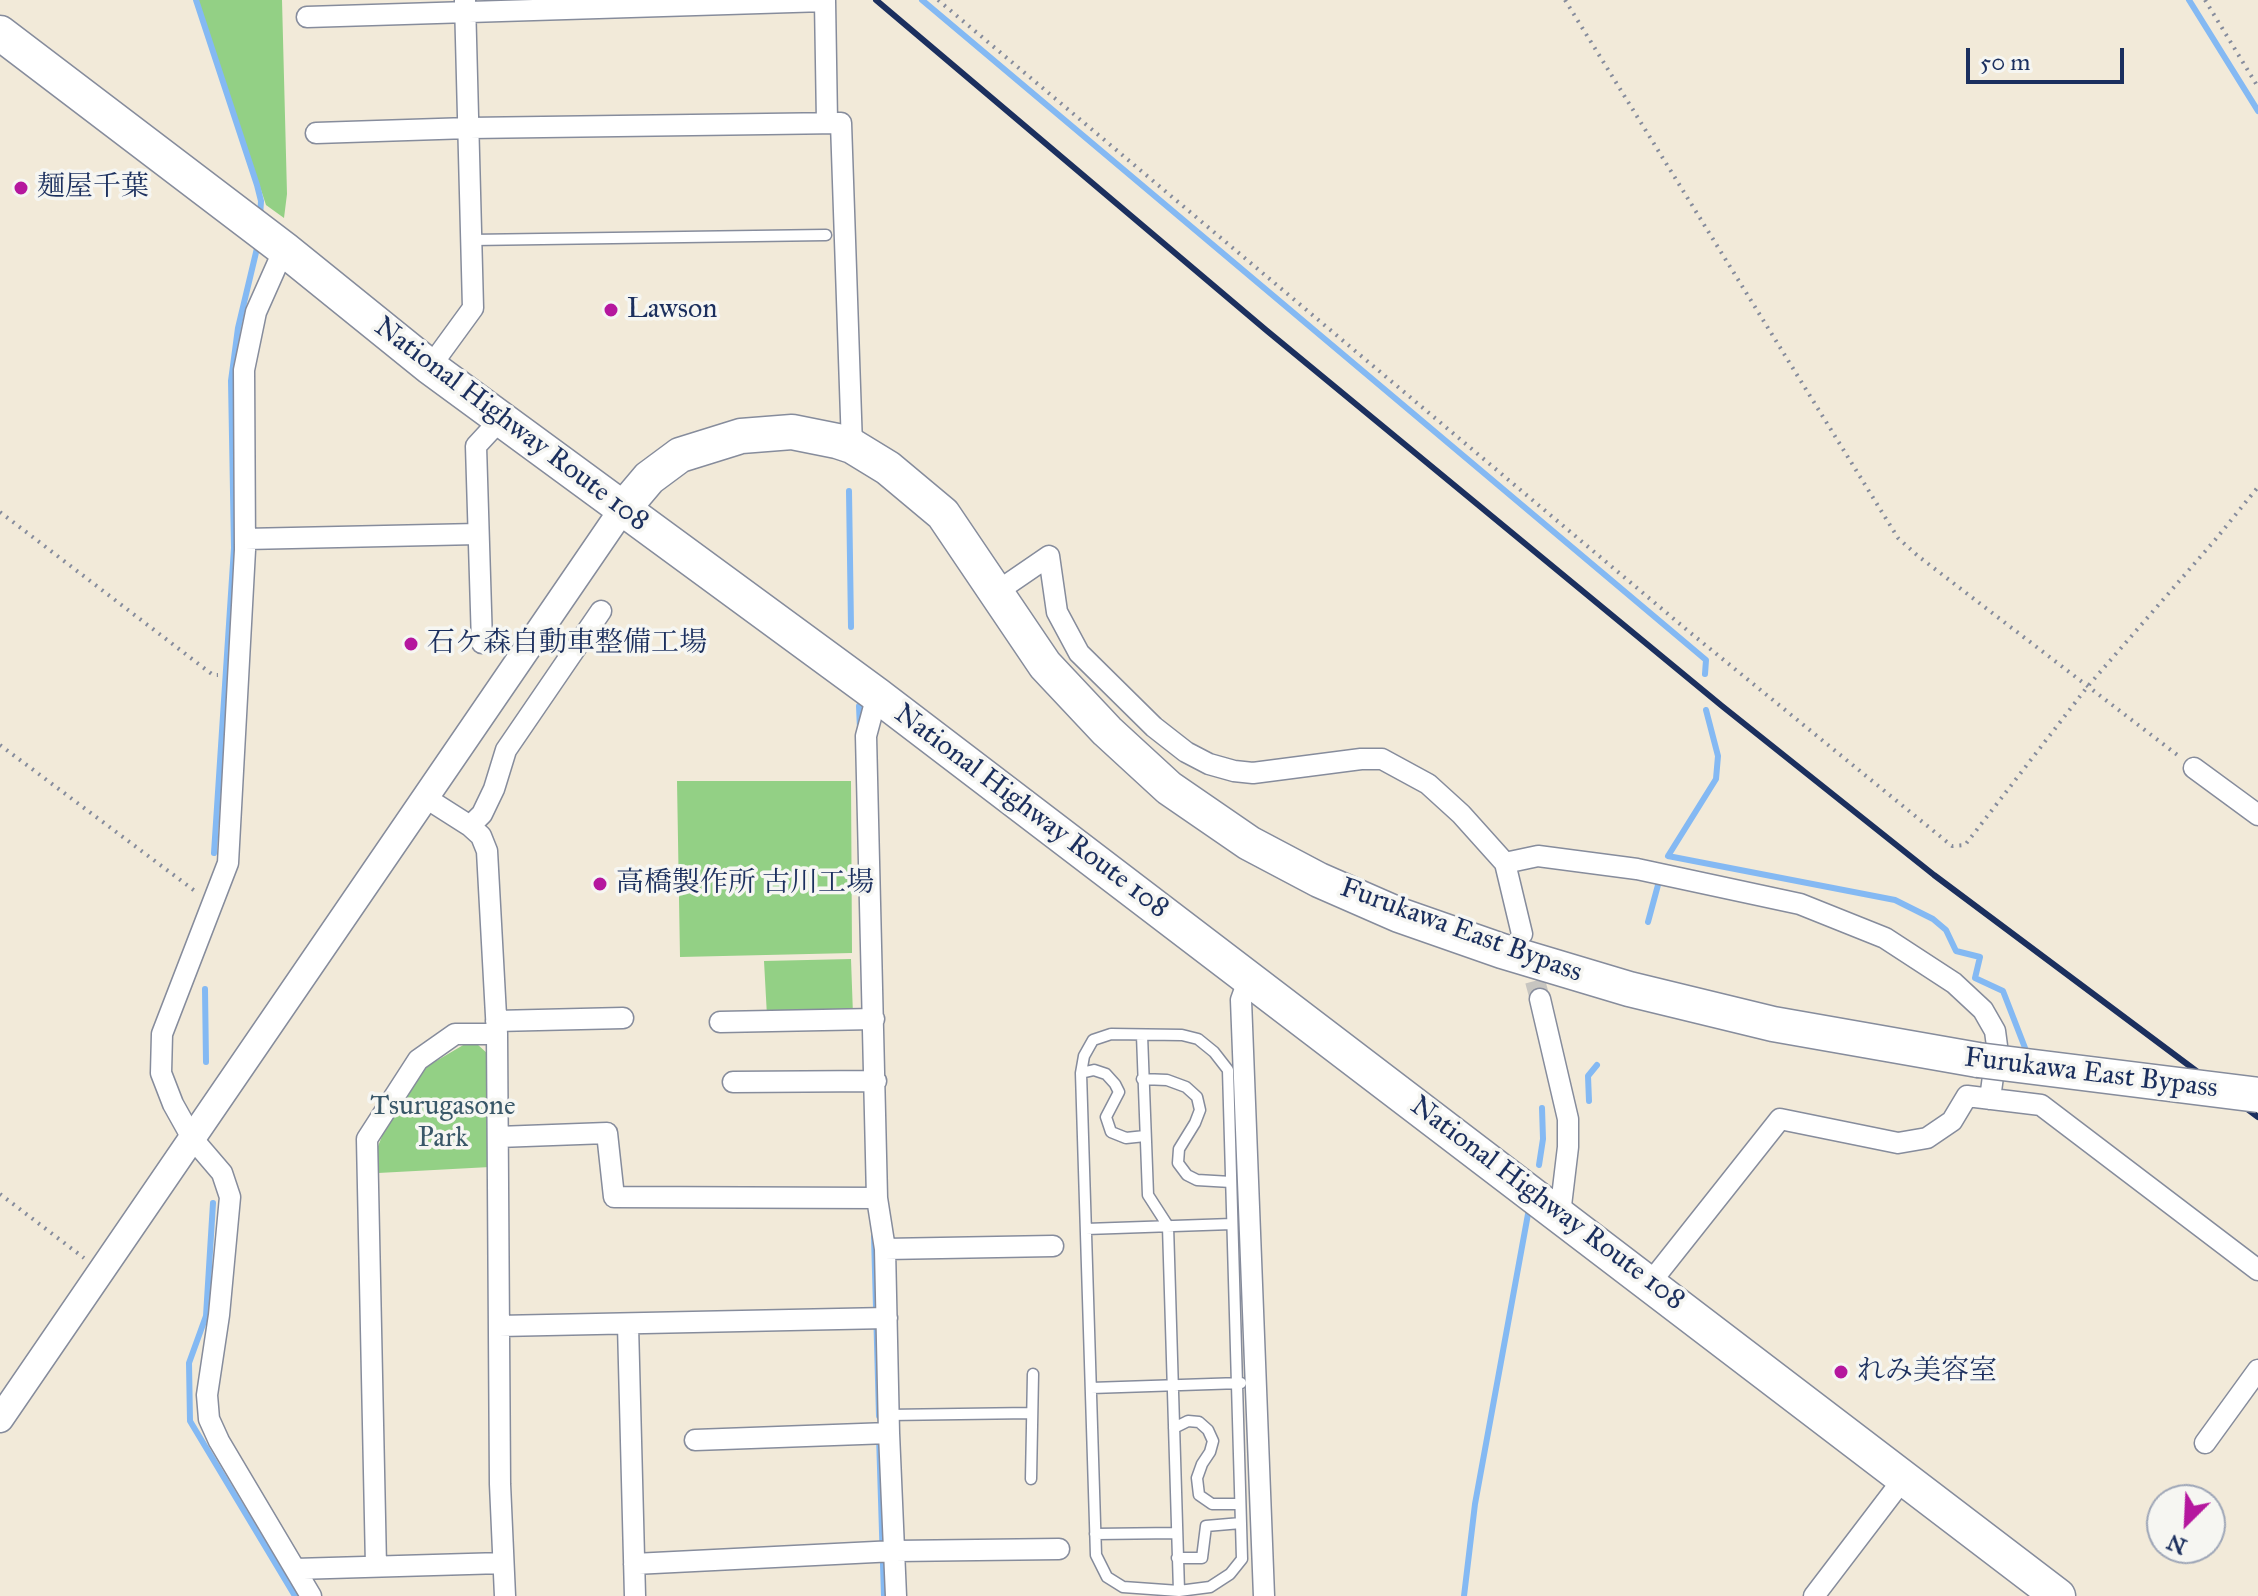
<!DOCTYPE html>
<html>
<head>
<meta charset="utf-8">
<style>
  body { margin:0 }
  #map { position:relative; width:2258px; height:1596px; overflow:hidden; background:#f2ead9; font-family:"IM FELL Great Primer",serif }
  canvas { display:block }
  .north { position:absolute; left:2146px; top:1484px; width:80px; height:80px; box-sizing:border-box; background:#f6f6f2; border:2px solid #9ea6b7; border-radius:50%; rotate:204deg; font-size:22px; font-weight:700; line-height:32px; text-align:center; color:#1b2f5e }
  .north::after { content:''; display:block; margin:auto; width:28px; height:36px; background:#b5179e; clip-path:polygon(50% 0,100% 100%,50% 72%,0 100%) }
  .scale { position:absolute; left:1966px; top:48px; width:158px; height:36px; box-sizing:border-box; border:4px solid #1b2f5e; border-top:0; padding-left:10px; font-size:24px; line-height:28px; white-space:nowrap; color:#1b2f5e; -webkit-text-stroke:6px #f6f6f2; paint-order:stroke }
</style>
</head>
<body>
<div id="map">
<canvas width="2258" height="1596"></canvas>
<div class="north">N</div>
<div class="scale">50 m</div>
</div>
<script>
const context = document.querySelector('canvas').getContext('2d');
context.lineJoin = 'round';
function paint(path, color) {
  context.fillStyle = color;
  context.fill(path, 'evenodd');
}
function shape(rows) {
  const path = new Path2D();
  for (const r of rows) {
    path.moveTo(r[0], r[1]);
    for (let i = 2; i < r.length; i += 2) path.lineTo(r[i], r[i + 1]);
  }
  return path;
}
function stroke(path, color, width, dash) {
  context.strokeStyle = color;
  context.lineWidth = width;
  context.lineCap = dash ? 'butt' : 'round';
  context.setLineDash(dash || []);
  context.stroke(path);
}
function write(font, color, halo, rows, align = 'center') {
  context.font = font + ' "IM FELL Great Primer","Noto Serif JP",serif';
  context.lineWidth = 7;
  context.setLineDash([]);
  context.textBaseline = 'middle';
  context.strokeStyle = halo;
  context.fillStyle = color;
  for (const [text, x, y, turn = 0] of rows) {
    context.save();
    context.translate(x, y);
    context.rotate((+turn || 0) * Math.PI / 180);
    context.textAlign = isNaN(turn) ? turn : align;
    if (halo) context.strokeText(text, 0, 0);
    context.fillText(text, 0, 0);
    context.restore();
  }
}
const green = shape([
  [198,0,282,0,287,194,284,218,266,205],
  [677,781,851,781,852,953,680,957],
  [851,959,853,1015,767,1016,764,961],
  [465,1044,477,1044,488,1054,490,1167,378,1173,375,1154,386,1126,426,1067]
]);
const stream = shape([
  [196,0,257,185,261,201,260,217],
  [922,0,1706,660,1705,674],
  [2189,0,2258,111],
  [849,491,851,627],
  [859,706,860,729],
  [214,853,234,548,231,381,238,328,258,244],
  [1668,856,1895,900,1933,919,1946,930,1956,951,1980,957,1975,978,2003,991,2027,1053],
  [1668,856,1716,779,1718,756,1706,710],
  [1648,922,1658,885],
  [205,989,206,1062],
  [1589,1101,1588,1076,1597,1065],
  [1539,1165,1543,1139,1542,1108],
  [213,1203,206,1316,189,1363,190,1421,295,1596],
  [874,1236,879,1416],
  [879,1436,884,1596],
  [1464,1596,1475,1504,1528,1214]
]);
const minorTunnel = shape([
  [1527,952,1540,999]
]);
const path = shape([
  [938,0,1687,630,1952,846,1965,845,2088,686,2215,540,2258,487],
  [1565,0,1898,538,1918,556,2180,757],
  [2205,0,2258,87],
  [0,512,213,675,218,675],
  [0,745,195,891],
  [0,1194,84,1258]
]);
const service = shape([
  [471,240,826,235],
  [1111,1034,1182,1035,1198,1039,1214,1052,1228,1070,1242,1559,1230,1574,1210,1587,1179,1591,1123,1587,1107,1577,1096,1555,1081,1073,1084,1056,1093,1040,1111,1034],
  [1142,1035,1148,1195,1168,1226,1179,1591],
  [1081,1073,1094,1070,1106,1074,1115,1084,1119,1092,1106,1117,1111,1132,1126,1138,1145,1136],
  [1142,1079,1167,1080,1186,1087,1197,1097,1200,1110,1195,1123,1179,1149,1178,1163,1187,1175,1197,1180,1231,1182],
  [1086,1229,1232,1224],
  [1091,1388,1241,1383],
  [888,1415,1031,1413],
  [1174,1428,1188,1421,1199,1422,1208,1430,1213,1441,1210,1452,1202,1464,1197,1478,1199,1495,1212,1504,1240,1504],
  [1031,1479,1033,1374],
  [1095,1534,1176,1533],
  [1177,1558,1202,1558,1206,1526,1241,1523]
]);
const minor = shape([
  [307,17,825,1,827,122],
  [316,133,469,128,841,123,852,446],
  [284,249,256,312,244,370,245,550,228,863,162,1034,161,1073,173,1104,192,1138,222,1173,230,1197,219,1315,207,1395,209,1419,219,1441,311,1596],
  [430,367,473,308,465,1],
  [245,539,478,534],
  [995,593,1049,556,1057,612,1079,653,1154,727,1186,752,1209,764,1234,771,1253,773,1361,759,1382,759,1428,784,1461,814,1505,863,1522,934],
  [482,643,476,446,500,420],
  [877,695,866,736,877,1198,885,1249,889,1433,896,1596],
  [2194,768,2258,815],
  [426,798,470,826],
  [1505,863,1538,856,1637,869,1800,904,1885,938,1954,983,1983,1010,1995,1031,1997,1046,1990,1099],
  [1249,978,1241,1000,1264,1596],
  [1540,999,1568,1119,1568,1147,1560,1214],
  [496,1021,623,1018],
  [720,1022,874,1019],
  [733,1082,876,1081],
  [498,1137,607,1133,614,1197,877,1198],
  [885,1249,1053,1246],
  [1650,1283,1780,1119,1898,1143,1927,1138,1952,1121,1967,1096,2041,1105,2258,1270],
  [628,1325,635,1596],
  [499,1326,887,1318],
  [695,1440,889,1433],
  [2205,1443,2258,1370],
  [634,1564,895,1551,1059,1549],
  [376,1566,367,1139,418,1060,455,1034,497,1034],
  [295,1569,503,1563],
  [505,1596,500,1484,497,1034,487,851,481,836,470,826,482,814,494,789,506,750,601,611],
  [1814,1596,1904,1478]
]);
const tertiary = shape([
  [0,1419,622,510]
]);
const trunk = shape([
  [0,33,284,249,430,367,877,695,2058,1596],
  [622,510,649,478,680,455,741,436,792,432,837,441,852,446,888,468,943,514,1045,665,1107,731,1169,788,1249,843,1319,880,1399,915,1502,951,1629,989,1773,1024,1978,1060]
]);
const rail = shape([
  [876,0,1266,330,1722,706,1934,875,2258,1117]
]);
const trunkBridge = shape([
  [1978,1060,2258,1095]
]);
const markers = [
  [21,188,8,"#b5179e"],
  [611,310,8,"#b5179e"],
  [411,644,8,"#b5179e"],
  [600,884,8,"#b5179e"],
  [1841,1372,8,"#b5179e"]
];
const poiNames = [
  ["麺屋千葉",37,188],
  ["Lawson",627,310],
  ["石ケ森自動車整備工場",427,644],
  ["高橋製作所 古川工場",616,884],
  ["れみ美容室",1857,1372]
];
const streetNames = [
  ["National Highway Route 108",511,425,37],
  ["National Highway Route 108",1031,812,37],
  ["Furukawa East Bypass",1461,931,20],
  ["Furukawa East Bypass",2091,1074,7],
  ["National Highway Route 108",1547,1204,37]
];
const parkNames = [
  ["Tsurugasone",443,1107],
  ["Park",443,1139]
];
paint(green, '#93d085');
stroke(stream, '#84b9f3', 6);
stroke(minorTunnel, '#c7c5c0', 20, [20, 10]);
stroke(service, '#868c9c', 13);
stroke(minor, '#868c9c', 23);
stroke(tertiary, '#868c9c', 29);
stroke(trunk, '#868c9c', 37);
stroke(path, '#868c9c', 4, [2, 6]);
stroke(service, '#fff', 10);
stroke(minor, '#fff', 20);
stroke(tertiary, '#fff', 26);
stroke(trunk, '#fff', 34);
stroke(rail, '#1b2f5e', 6);
stroke(trunkBridge, '#868c9c', 37, []);
stroke(trunkBridge, '#fff', 34);
for (const [x, y, r, color] of markers) {
  const dot = new Path2D();
  dot.arc(x, y, r, 0, 2 * Math.PI);
  context.fillStyle = color;
  context.fill(dot);
  stroke(dot, '#f6f6f2', 3);
}
write('28px', '#1b2f5e', '#f6f6f2', poiNames, 'left');
write('28px', '#1b2f5e', '#f6f6f2', streetNames);
write('28px', '#395768', '#f6f6f2', parkNames);
</script>
</body>
</html>
